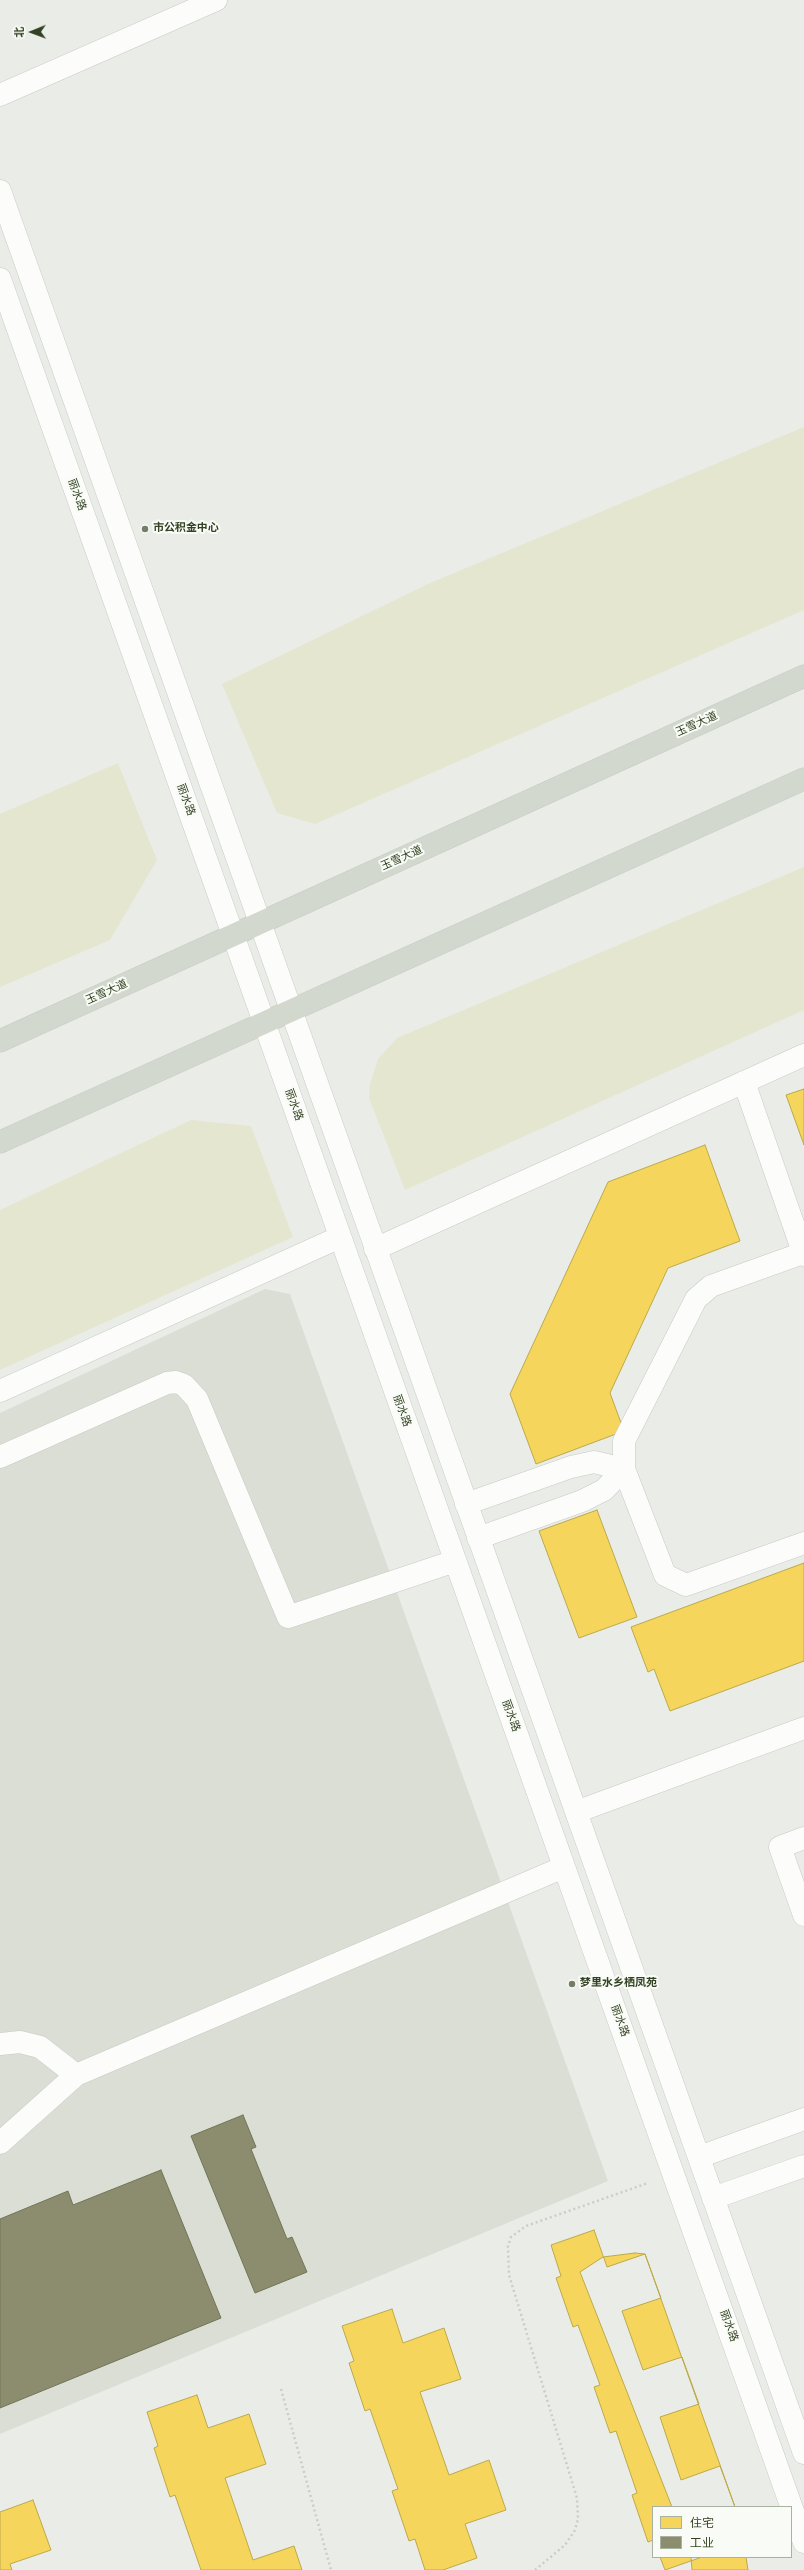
<!DOCTYPE html>
<html>
<head>
<meta charset="utf-8">
<style>
  body { margin:0 }
  #map { position:relative; width:804px; height:2570px; overflow:hidden; background:#eaede7; font-family:Overpass,"Noto Sans SC",sans-serif }
  canvas { display:block }
  .legend { position:absolute; left:652px; top:2506px; width:140px; height:52px; box-sizing:border-box; background:#f9fbf6; border:1px solid #a9b1a1; margin:0; padding:5px 7px; list-style:none; font-size:12px; color:#324222 }
  .legend li { display:flex; align-items:center; gap:8px; height:20px }
  .legend b { width:20px; border:1px solid #a9b1a1 }
  .north { position:absolute; left:12px; top:12px; width:40px; height:40px; -webkit-text-stroke:3px #f9fbf6; paint-order:stroke; rotate:269deg; font-size:11px; font-weight:700; line-height:16px; text-align:center; color:#324222 }
  .north::after { content:''; display:block; margin:auto; width:14px; height:18px; background:#324222; clip-path:polygon(50% 0,100% 100%,50% 72%,0 100%) }
</style>
</head>
<body>
<div id="map">
<canvas width="804" height="2570"></canvas>
<ul class="legend">
<li><b style="height:11px;background:#f6d55c"></b>住宅</li>
<li><b style="height:11px;background:#8c8c6e"></b>工业</li>
</ul>
<div class="north">北</div>
</div>
<script>
const context = document.querySelector('canvas').getContext('2d');
context.lineJoin = 'round';
function paint(path, color) {
  context.fillStyle = color;
  context.fill(path, 'evenodd');
}
function shape(rows) {
  const path = new Path2D();
  for (const r of rows) {
    path.moveTo(r[0], r[1]);
    for (let i = 2; i < r.length; i += 2) path.lineTo(r[i], r[i + 1]);
  }
  return path;
}
function stroke(path, color, width, dash) {
  context.strokeStyle = color;
  context.lineWidth = width;
  context.lineCap = dash ? 'butt' : 'round';
  context.setLineDash(dash || []);
  context.stroke(path);
}
function write(font, color, halo, rows, align = 'center') {
  context.font = font + ' Overpass,"Noto Sans SC",sans-serif';
  context.lineWidth = 4;
  context.setLineDash([]);
  context.textBaseline = 'middle';
  context.strokeStyle = halo;
  context.fillStyle = color;
  for (const [text, x, y, turn = 0] of rows) {
    context.save();
    context.translate(x, y);
    context.rotate((+turn || 0) * Math.PI / 180);
    context.textAlign = isNaN(turn) ? turn : align;
    if (halo) context.strokeText(text, 0, 0);
    context.fillText(text, 0, 0);
    context.restore();
  }
}
const built = shape([
  [265,1289,290,1294,608,2181,0,2434,0,1413]
]);
const green = shape([
  [804,427,804,610,315,824,277,813,222,684,430,583],
  [118,763,157,860,110,940,0,987,0,814],
  [804,867,804,1010,405,1190,369,1098,370,1084,378,1059,397,1038],
  [191,1120,251,1126,293,1237,0,1370,0,1210]
]);
const homes = shape([
  [804,1089,804,1145,786,1095,804,1089],
  [705,1145,740,1241,668,1268,610,1393,624,1431,536,1464,510,1394,608,1182,705,1145],
  [597,1510,637,1617,579,1638,539,1531,597,1510],
  [804,1563,804,1661,670,1711,654,1669,648,1672,631,1627,804,1563],
  [594,2230,607,2267,645,2254,661,2298,622,2311,643,2370,682,2357,699,2404,660,2417,681,2480,720,2466,735,2507,653,2507,653,2540,648,2542,632,2495,637,2493,616,2431,610,2433,594,2387,600,2385,578,2325,573,2327,556,2278,561,2276,551,2245,594,2230],
  [635,2253,645,2254,735,2507,672,2507,580,2272,603,2257,635,2253],
  [392,2309,403,2343,444,2328,461,2379,420,2392,449,2475,489,2460,506,2510,465,2524,477,2558,443,2570,425,2570,415,2539,409,2541,392,2491,398,2489,370,2409,365,2411,349,2363,354,2361,342,2326,392,2309],
  [197,2395,208,2428,249,2414,266,2464,225,2478,253,2560,294,2546,302,2570,201,2570,175,2495,170,2497,154,2448,158,2446,147,2412,197,2395],
  [33,2500,51,2550,10,2564,12,2570,0,2570,0,2512,33,2500],
  [660,2557,702,2557,665,2570,660,2557],
  [691,2557,746,2557,748,2570,692,2570,691,2557]
]);
const industry = shape([
  [243,2115,256,2147,251,2149,287,2239,292,2237,307,2272,255,2293,191,2136,243,2115],
  [161,2170,221,2318,0,2408,0,2219,68,2191,73,2205,161,2170]
]);
const path = shape([
  [281,2389,331,2570],
  [535,2570,565,2545,575,2530,578,2519,577,2498,509,2275,508,2246,511,2237,526,2226,648,2183]
]);
const minor = shape([
  [0,95,216,0],
  [0,191,804,2453],
  [0,279,804,2542],
  [744,1082,804,1255],
  [375,1249,804,1055],
  [803,1253,711,1286,696,1299,624,1441,624,1469,665,1575,686,1585,804,1543],
  [0,1391,340,1237],
  [0,1457,167,1383,176,1382,184,1385,197,1399,288,1617,455,1561],
  [466,1504,571,1467,594,1462,624,1469],
  [478,1538,582,1501,604,1490,624,1469],
  [576,1812,804,1728],
  [804,1838,780,1847,804,1915],
  [0,2044,20,2042,40,2047,76,2075],
  [0,2143,76,2075,564,1867],
  [699,2157,804,2119],
  [713,2198,804,2166]
]);
const major = shape([
  [0,1041,804,676],
  [0,1142,804,779]
]);
const markers = [
  [145,529,4,"#727e67"],
  [572,1984,4,"#727e67"]
];
const streetNames = [
  ["丽水路",76,495,70],
  ["玉雪大道",697,725,-24],
  ["丽水路",185,800,70],
  ["玉雪大道",402,859,-24],
  ["玉雪大道",107,993,-24],
  ["丽水路",293,1105,70],
  ["丽水路",401,1411,70],
  ["丽水路",510,1716,70],
  ["丽水路",619,2021,70],
  ["丽水路",728,2326,70]
];
const poiNames = [
  ["市公积金中心",153,529],
  ["梦里水乡栖凤苑",580,1984]
];
paint(built, '#dbded5');
paint(green, '#e4e6d0');
paint(homes, '#f6d55c');
stroke(homes, '#bba94b', 1);
paint(industry, '#8c8c6e');
stroke(industry, '#717657', 1);
stroke(minor, '#c7cac4', 23);
stroke(major, '#c7ccc2', 23);
stroke(path, '#c9cec6', 2.5, [2, 3]);
stroke(minor, '#fcfcfb', 22);
stroke(major, '#d3d8ce', 22);
for (const [x, y, r, color] of markers) {
  const dot = new Path2D();
  dot.arc(x, y, r, 0, 2 * Math.PI);
  context.fillStyle = color;
  context.fill(dot);
  stroke(dot, '#f9fbf6', 1.5);
}
write('11px', '#324222', '#f9fbf6', streetNames);
write('bold 11px', '#324222', '#f9fbf6', poiNames, 'left');
</script>
</body>
</html>
